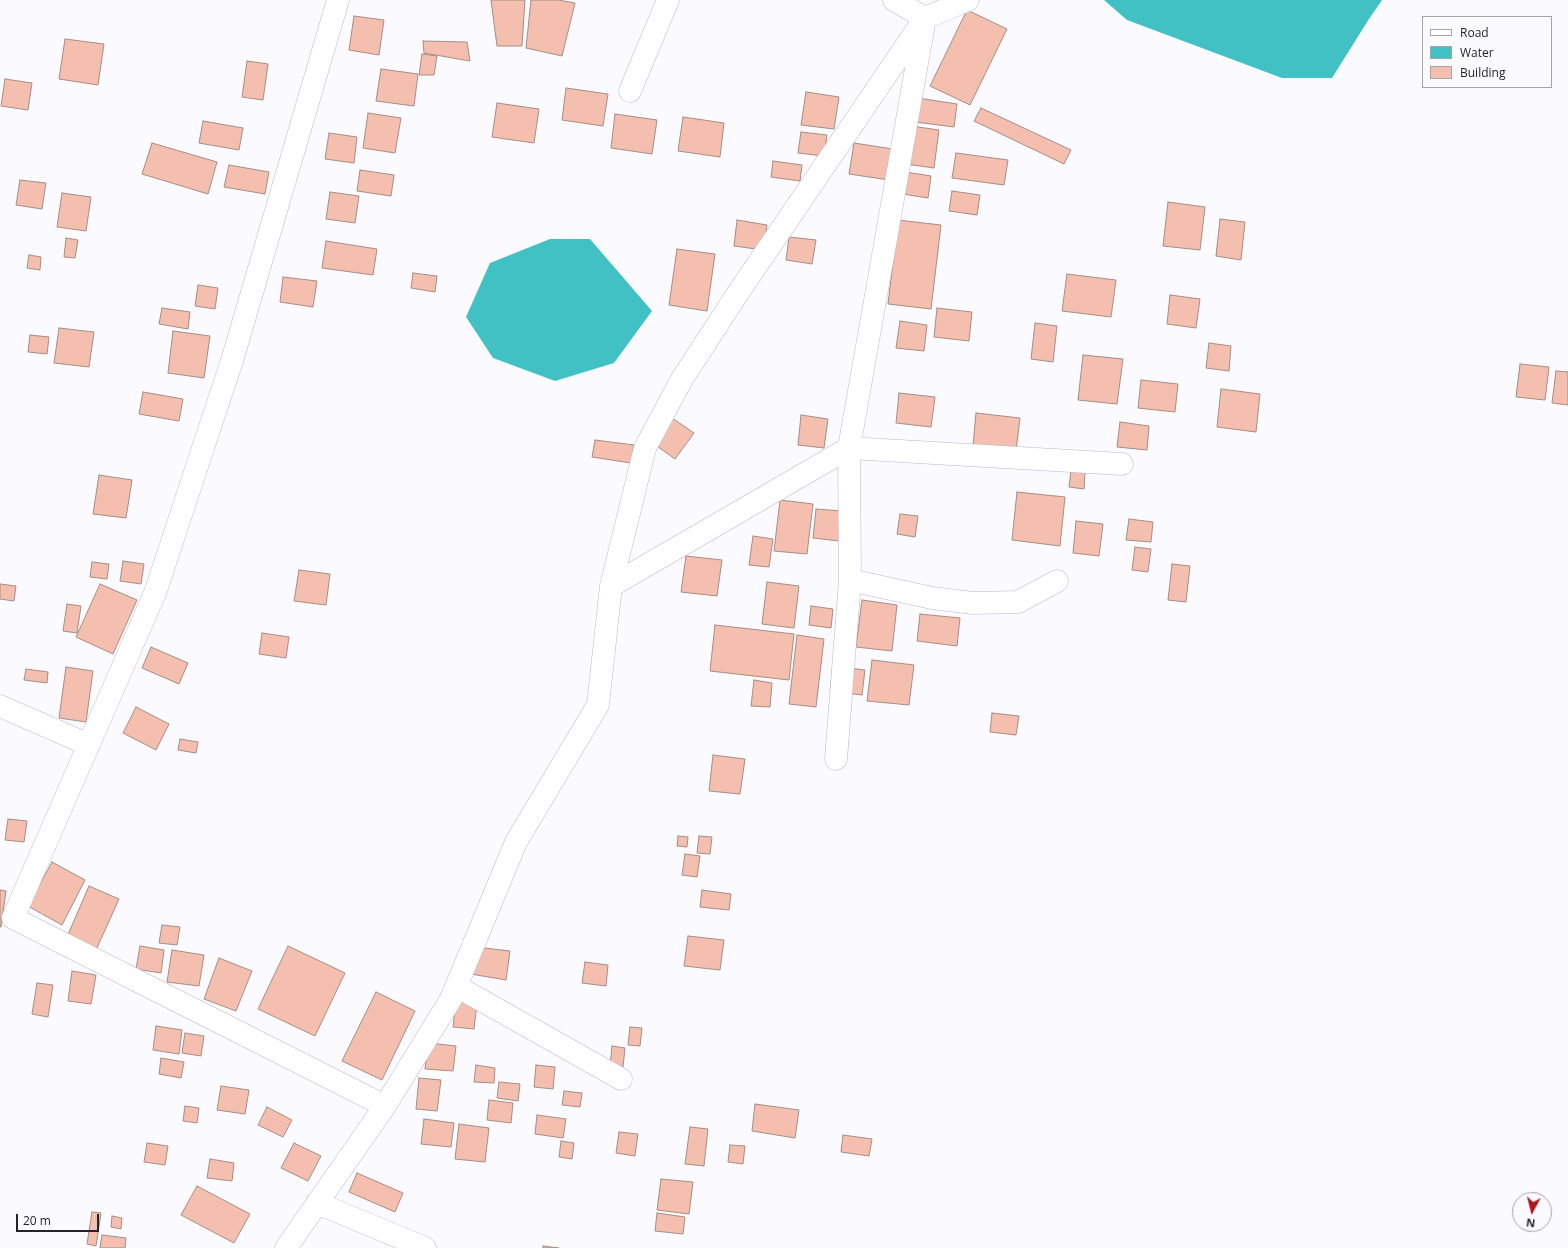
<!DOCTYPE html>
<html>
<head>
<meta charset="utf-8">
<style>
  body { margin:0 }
  #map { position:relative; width:1568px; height:1248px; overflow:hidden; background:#fbfaff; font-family:"Open Sans",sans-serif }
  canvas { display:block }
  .legend { position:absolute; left:1422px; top:16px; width:130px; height:72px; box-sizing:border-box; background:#fbfaff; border:1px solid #a5a4ab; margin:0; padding:5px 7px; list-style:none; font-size:12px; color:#25232c }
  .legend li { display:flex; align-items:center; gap:8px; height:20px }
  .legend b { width:20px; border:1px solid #a5a4ab }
  .north { position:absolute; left:1512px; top:1192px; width:40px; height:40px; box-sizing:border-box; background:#fbfaff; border:1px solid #a5a4ab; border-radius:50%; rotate:187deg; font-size:11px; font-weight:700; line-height:16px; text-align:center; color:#25232c }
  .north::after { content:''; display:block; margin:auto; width:14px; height:18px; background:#ac1a1e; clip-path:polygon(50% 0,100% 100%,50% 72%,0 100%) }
  .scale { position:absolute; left:16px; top:1214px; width:83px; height:18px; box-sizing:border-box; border:2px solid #25232c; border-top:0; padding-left:5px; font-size:12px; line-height:14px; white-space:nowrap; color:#25232c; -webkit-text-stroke:3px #fbfaff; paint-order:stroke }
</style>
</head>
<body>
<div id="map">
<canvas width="1568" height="1248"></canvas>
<ul class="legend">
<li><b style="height:5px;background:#fff"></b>Road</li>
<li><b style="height:11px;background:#41c1c4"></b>Water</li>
<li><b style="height:11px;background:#f4bfaf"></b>Building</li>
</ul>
<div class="north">N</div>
<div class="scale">20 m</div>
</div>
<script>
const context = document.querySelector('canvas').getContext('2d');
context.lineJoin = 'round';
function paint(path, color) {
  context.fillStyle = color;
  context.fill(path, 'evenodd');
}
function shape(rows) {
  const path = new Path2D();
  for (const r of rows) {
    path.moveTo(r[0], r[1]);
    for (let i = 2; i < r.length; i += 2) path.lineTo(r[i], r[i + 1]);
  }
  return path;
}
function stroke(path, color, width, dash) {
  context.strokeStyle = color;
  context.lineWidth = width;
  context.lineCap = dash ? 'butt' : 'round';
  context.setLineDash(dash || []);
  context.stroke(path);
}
const water = shape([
  [1104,0,1382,0,1369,19,1332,78,1282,78,1127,20],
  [550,239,590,239,652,311,614,363,555,381,493,358,466,317,490,263]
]);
const building = shape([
  [491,0,525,0,522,46,497,46,491,0],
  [531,0,558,0,575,3,562,56,526,48,531,0],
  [967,10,1007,29,970,105,930,86,967,10],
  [354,16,384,20,379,55,349,50,354,16],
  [65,39,104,44,98,85,59,79,65,39],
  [423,41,467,42,470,61,424,53,423,41],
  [422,54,437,56,434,75,419,75,422,54],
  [247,61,268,64,263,100,242,97,247,61],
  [381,69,418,74,414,106,376,101,381,69],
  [5,79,32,83,28,110,1,106,5,79],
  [566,88,608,94,603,126,562,120,566,88],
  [806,92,839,97,834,129,801,125,806,92],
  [918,98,957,104,954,127,915,122,918,98],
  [497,103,539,109,534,143,492,137,497,103],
  [981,108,1071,150,1064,164,974,121,981,108],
  [368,113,401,118,395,153,363,148,368,113],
  [615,114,657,120,652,154,611,148,615,114],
  [683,117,724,123,720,157,678,151,683,117],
  [203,121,243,128,239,150,199,143,203,121],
  [911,126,939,130,934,168,906,164,911,126],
  [801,132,827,135,824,156,798,153,801,132],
  [329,133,357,137,354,163,325,159,329,133],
  [152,143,217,162,208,194,142,174,152,143],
  [854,143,893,149,889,180,849,174,854,143],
  [956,153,1008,160,1004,185,952,178,956,153],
  [773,161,802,165,800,181,771,177,773,161],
  [229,165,269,172,265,194,224,187,229,165],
  [360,170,394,175,391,196,357,191,360,170],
  [899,171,931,176,928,198,896,193,899,171],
  [20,180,46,183,42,209,16,205,20,180],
  [952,191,980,195,977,215,949,211,952,191],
  [330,192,359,196,355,223,326,219,330,192],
  [62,193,91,197,86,231,57,227,62,193],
  [1168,202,1205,207,1200,250,1163,246,1168,202],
  [1220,219,1245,222,1241,260,1216,256,1220,219],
  [737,220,767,225,763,250,734,246,737,220],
  [898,220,941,225,931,309,888,304,898,220],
  [789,237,816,240,812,264,786,260,789,237],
  [66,238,78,240,75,258,64,257,66,238],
  [326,241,377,249,373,275,322,268,326,241],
  [677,249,715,254,707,311,669,305,677,249],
  [29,255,41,257,40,270,27,268,29,255],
  [413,273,437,276,435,292,411,288,413,273],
  [1067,274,1116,280,1111,317,1062,311,1067,274],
  [283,277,317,281,313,307,280,302,283,277],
  [198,285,218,288,215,309,195,306,198,285],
  [1170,295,1200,299,1196,328,1167,324,1170,295],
  [162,308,190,312,188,329,159,324,162,308],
  [937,308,972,312,969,341,934,337,937,308],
  [900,321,927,325,924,351,896,348,900,321],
  [1035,323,1057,326,1053,362,1031,359,1035,323],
  [59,328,94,332,89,367,54,363,59,328],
  [173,331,210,336,204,378,168,373,173,331],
  [30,335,49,337,47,354,28,352,30,335],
  [1209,343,1231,346,1229,371,1206,368,1209,343],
  [1083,355,1123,359,1117,404,1078,400,1083,355],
  [1520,364,1549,367,1545,400,1516,397,1520,364],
  [1556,371,1568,372,1568,405,1552,403,1556,371],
  [1141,380,1178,384,1175,412,1138,408,1141,380],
  [1221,389,1260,394,1256,432,1217,427,1221,389],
  [143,392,183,399,179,421,139,414,143,392],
  [899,393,935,397,931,427,896,423,899,393],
  [976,413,1020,418,1016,451,973,446,976,413],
  [801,415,828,419,824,448,798,445,801,415],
  [672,418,694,433,675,459,654,444,672,418],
  [1120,422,1149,426,1147,450,1117,447,1120,422],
  [595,440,634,445,631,463,592,457,595,440],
  [1071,470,1085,472,1084,489,1069,487,1071,470],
  [99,475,132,480,126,518,93,514,99,475],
  [1017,492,1065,497,1060,546,1012,540,1017,492],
  [780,500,813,504,807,554,774,551,780,500],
  [816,509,842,511,839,541,813,538,816,509],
  [900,514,918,516,915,537,897,534,900,514],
  [1129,519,1153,522,1151,542,1126,540,1129,519],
  [1076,521,1103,524,1099,556,1073,553,1076,521],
  [753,536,773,539,769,567,749,565,753,536],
  [1135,547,1151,549,1148,572,1132,570,1135,547],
  [686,556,722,560,717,596,681,592,686,556],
  [123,561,144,564,141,584,120,581,123,561],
  [92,562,109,564,107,579,90,577,92,562],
  [1172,564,1190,566,1186,602,1168,600,1172,564],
  [299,570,330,574,326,605,294,601,299,570],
  [767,582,799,586,794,628,762,624,767,582],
  [0,584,16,586,14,601,0,599,0,584],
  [100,584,137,600,113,654,76,637,100,584],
  [862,600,897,605,892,651,856,647,862,600],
  [67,604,81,606,77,633,63,631,67,604],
  [811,606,833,609,831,628,809,625,811,606],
  [920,614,960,618,957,646,917,641,920,614],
  [715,625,794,634,789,680,710,671,715,625],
  [262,633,289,637,286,658,259,654,262,633],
  [797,635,824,639,816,707,789,704,797,635],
  [151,647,188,663,179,684,142,668,151,647],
  [872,660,914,665,909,705,867,701,872,660],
  [833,666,865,670,862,695,830,691,833,666],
  [66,667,93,671,86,722,59,718,66,667],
  [26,669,48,672,47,683,24,680,26,669],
  [754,680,772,683,770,707,751,706,754,680],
  [136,707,169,724,156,750,123,733,136,707],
  [992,713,1019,716,1016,735,990,732,992,713],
  [180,739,198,742,196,753,178,750,180,739],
  [713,755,745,759,740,794,709,791,713,755],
  [8,819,27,821,24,842,5,840,8,819],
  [678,836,688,837,687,847,677,846,678,836],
  [699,836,712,837,710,854,697,853,699,836],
  [685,854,700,856,697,877,682,875,685,854],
  [52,862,85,880,62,925,28,906,52,862],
  [89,886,119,899,96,950,67,937,89,886],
  [0,890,6,891,1,927,0,927,0,890],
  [702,890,731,894,729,910,700,907,702,890],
  [162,925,180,927,177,945,159,943,162,925],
  [688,936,724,940,720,970,684,966,688,936],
  [140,946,164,950,161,973,136,969,140,946],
  [288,946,345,973,315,1036,258,1009,288,946],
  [476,947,510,951,506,980,471,974,476,947],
  [172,950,204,955,199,986,167,982,172,950],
  [219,958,252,971,236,1011,204,999,219,958],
  [585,962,608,965,606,986,582,983,585,962],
  [72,971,96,975,91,1004,68,1001,72,971],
  [37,983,53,985,48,1017,32,1014,37,983],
  [376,992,415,1011,382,1080,342,1061,376,992],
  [456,1001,477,1003,474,1029,453,1027,456,1001],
  [156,1026,182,1030,179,1054,153,1050,156,1026],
  [630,1027,642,1028,640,1046,628,1045,630,1027],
  [185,1033,204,1036,201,1056,182,1053,185,1033],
  [428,1043,456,1046,453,1071,425,1069,428,1043],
  [612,1046,625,1048,623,1067,610,1066,612,1046],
  [161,1058,184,1062,181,1078,159,1074,161,1058],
  [476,1065,495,1068,494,1083,474,1082,476,1065],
  [536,1065,555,1067,553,1089,534,1087,536,1065],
  [419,1078,441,1080,437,1111,416,1109,419,1078],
  [499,1082,520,1084,518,1101,497,1098,499,1082],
  [221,1086,249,1090,245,1114,217,1110,221,1086],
  [564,1091,582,1093,580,1107,562,1105,564,1091],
  [489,1100,513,1103,511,1123,487,1120,489,1100],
  [755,1104,799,1110,795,1138,752,1131,755,1104],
  [185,1106,199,1108,197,1123,183,1121,185,1106],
  [267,1107,292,1120,283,1137,258,1125,267,1107],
  [537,1115,566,1119,563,1138,535,1134,537,1115],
  [424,1119,454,1123,451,1147,421,1144,424,1119],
  [459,1124,489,1128,485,1162,455,1159,459,1124],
  [690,1127,708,1129,704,1166,685,1164,690,1127],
  [619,1132,638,1134,635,1156,616,1153,619,1132],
  [843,1135,872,1139,869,1156,841,1152,843,1135],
  [561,1141,574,1143,572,1159,559,1157,561,1141],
  [147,1143,168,1146,165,1165,144,1162,147,1143],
  [294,1143,321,1156,308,1181,281,1168,294,1143],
  [730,1145,745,1146,743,1164,728,1162,730,1145],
  [210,1159,234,1163,232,1181,207,1178,210,1159],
  [357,1173,403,1193,395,1212,349,1192,357,1173],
  [661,1179,693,1182,689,1214,657,1210,661,1179],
  [197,1186,250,1214,234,1243,181,1215,197,1186],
  [92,1212,101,1213,96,1246,87,1244,92,1212],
  [657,1213,685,1217,683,1234,655,1231,657,1213],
  [112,1216,122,1218,121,1229,111,1227,112,1216],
  [102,1235,126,1238,125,1248,100,1248,102,1235],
  [543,1246,559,1248,543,1248,543,1246]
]);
const street = shape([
  [338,0,231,364,155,593,13,918,385,1106],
  [630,91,668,0],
  [850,580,932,598,973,603,1018,602,1057,581],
  [611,586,849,448,1122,464],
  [0,706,89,745],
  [836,759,850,580,849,448,925,18,968,0],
  [456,986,621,1079],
  [317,1203,425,1248],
  [286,1248,385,1106,451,999,516,842,598,705,611,586,645,448,682,379,738,293,925,18,894,0]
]);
paint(water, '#41c1c4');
paint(building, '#f4bfaf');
stroke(building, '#a58d85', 1);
stroke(street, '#bbb7cd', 23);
stroke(street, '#fff', 22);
</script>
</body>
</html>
